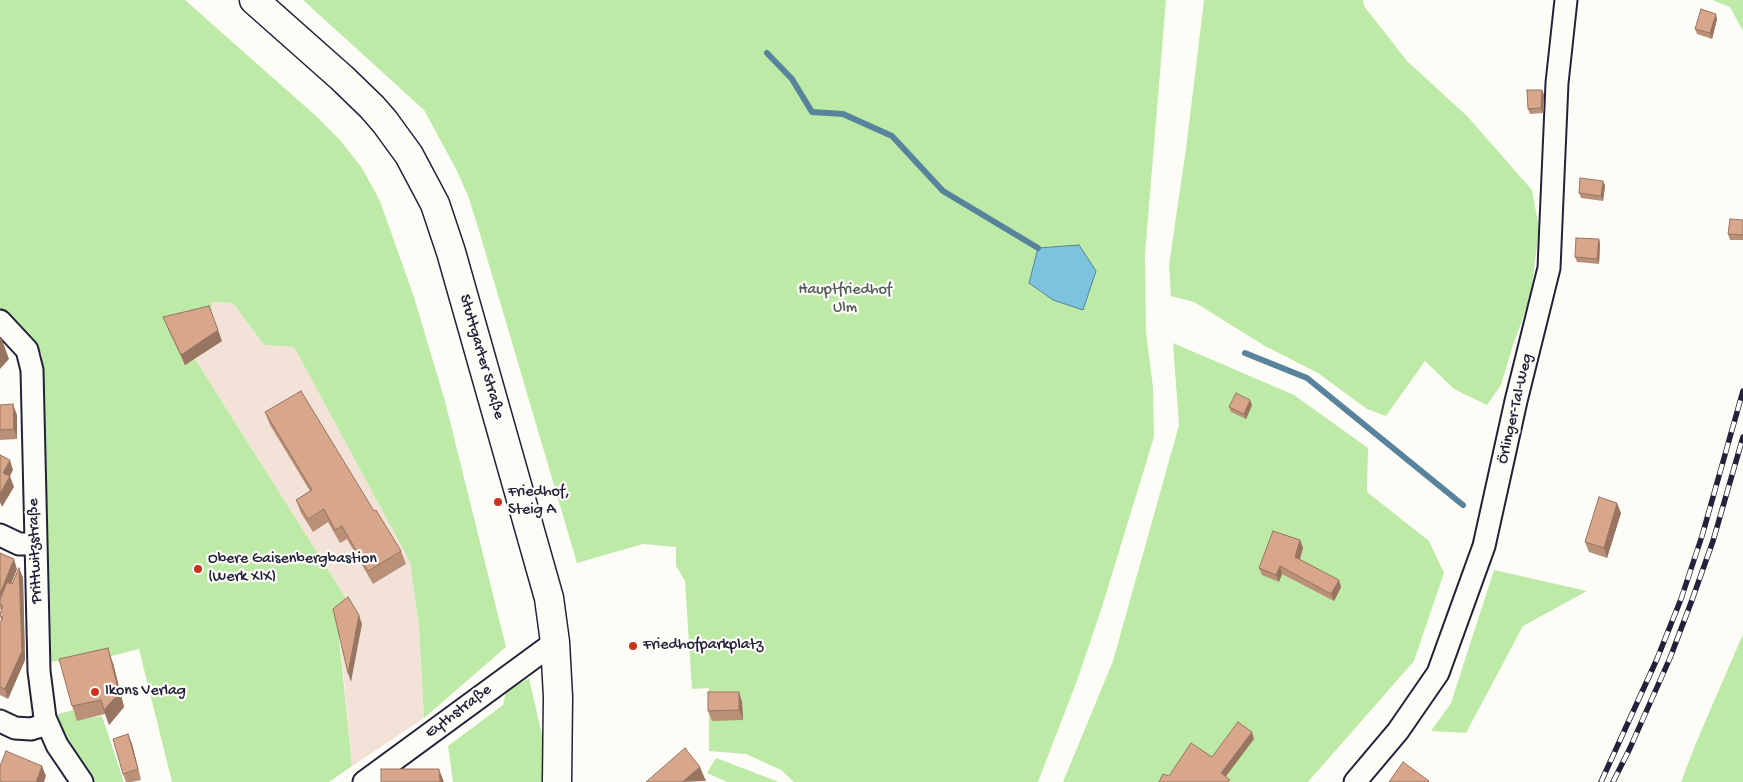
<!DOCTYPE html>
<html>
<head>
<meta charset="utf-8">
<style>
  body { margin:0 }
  canvas { display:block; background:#fdfcf7 }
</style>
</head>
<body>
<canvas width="1743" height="782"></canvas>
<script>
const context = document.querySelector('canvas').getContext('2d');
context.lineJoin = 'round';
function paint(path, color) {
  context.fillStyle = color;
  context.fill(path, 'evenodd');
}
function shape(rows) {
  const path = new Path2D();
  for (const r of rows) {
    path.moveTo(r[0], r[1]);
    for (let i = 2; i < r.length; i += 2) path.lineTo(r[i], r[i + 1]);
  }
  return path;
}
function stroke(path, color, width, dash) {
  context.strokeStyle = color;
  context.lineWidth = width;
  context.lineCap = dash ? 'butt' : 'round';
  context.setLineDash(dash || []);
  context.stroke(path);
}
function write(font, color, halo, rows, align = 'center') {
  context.font = font + ' "Gochi Hand",sans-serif';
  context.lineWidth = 4.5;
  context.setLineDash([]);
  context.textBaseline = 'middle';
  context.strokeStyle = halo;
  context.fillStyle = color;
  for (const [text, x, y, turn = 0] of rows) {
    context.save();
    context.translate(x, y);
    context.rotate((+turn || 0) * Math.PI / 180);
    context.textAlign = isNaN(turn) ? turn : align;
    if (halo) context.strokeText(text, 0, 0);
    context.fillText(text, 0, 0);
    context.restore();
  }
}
const built = shape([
  [210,302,233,303,264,345,294,347,410,562,419,627,424,718,352,766,340,638,351,606,195,359,222,341,212,316]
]);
const green = shape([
  [0,0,185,0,316,116,340,140,362,168,380,201,414,297,445,401,506,647,424,718,419,627,410,562,294,347,264,345,233,303,211,302,212,316,185,365,195,359,351,606,339,637,352,766,329,782,172,782,139,649,88,662,68,672,58,661,39,662,42,354,0,310],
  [303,0,1166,0,1145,254,1146,331,1153,388,1154,437,1102,607,1078,678,1038,782,794,782,781,770,746,754,709,751,709,688,692,689,685,581,676,566,676,547,643,544,577,563,477,224,468,196,456,169,424,110],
  [1204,0,1363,0,1364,6,1407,61,1467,116,1532,190,1539,228,1531,295,1512,348,1501,385,1487,405,1454,389,1425,361,1386,416,1367,409,1318,373,1265,346,1194,302,1171,296,1169,265,1186,149],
  [1712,0,1743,0,1743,31,1730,7],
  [1173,343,1294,395,1368,448,1367,492,1429,541,1444,573,1414,661,1308,782,1063,782,1113,661,1179,425],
  [1494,570,1587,591,1523,626,1466,733,1431,731,1451,703],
  [1743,634,1743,782,1681,782,1696,743],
  [529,678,545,748,545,782,453,782,448,746,503,705,506,692],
  [73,710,78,720,102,716,124,782,86,782,45,718],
  [716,758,779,782,727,782,707,773]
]);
const water = shape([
  [1079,245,1096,271,1083,310,1053,300,1029,283,1038,248,1079,245]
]);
const stream = shape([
  [767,53,792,79,812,112,843,114,892,136,943,191,1038,248],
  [1245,353,1307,378,1463,505]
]);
const street = shape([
  [0,321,27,350,32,370,39,671,45,718,57,745,82,782],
  [0,535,19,544,36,544],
  [0,721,15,728,31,729,47,724],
  [364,782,555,642],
  [1355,782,1398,731,1438,673,1484,546,1516,401,1549,268,1557,83,1566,0]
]);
const secondary = shape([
  [254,0,342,78,372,107,385,122,409,155,435,204,451,252,549,598,555,642,558,697,557,782]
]);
const rail = shape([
  [1601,782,1657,659,1681,599,1702,536,1743,391],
  [1613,782,1630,748,1670,658,1692,600,1713,541,1743,437]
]);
const wall = shape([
  [1717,19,1712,39,1697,34,1695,29],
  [1542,90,1544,95,1543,113,1530,114,1528,109],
  [1603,181,1605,186,1603,201,1581,198,1579,193],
  [1743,220,1743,240,1730,240,1728,234],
  [1599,239,1600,245,1599,264,1577,262,1575,257],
  [163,317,222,341,185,365,167,327],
  [0,405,17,415,17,439,0,440],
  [1252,405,1246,419,1231,412,1229,407],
  [265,412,374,511,401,551,406,564,373,584,347,539,340,543,328,522,313,532,301,513,296,500,310,491,270,425],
  [1621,513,1607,558,1589,552,1585,542],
  [1300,540,1303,548,1300,559,1341,587,1334,601,1282,574,1279,582,1262,575,1259,568],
  [0,553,17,569,11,584,12,584,19,568,23,578,25,660,8,699,0,695,0,623,1,621,0,614,1,611,0,608],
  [113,663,124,707,109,725,105,714,77,721,72,706],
  [742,702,743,720,712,721,708,711],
  [128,734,132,744,141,780,132,782,126,782,123,774]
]);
const shadedWall = shape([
  [1716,14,1717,19,1712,39,1710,33],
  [1542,90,1544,95,1543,113,1541,108],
  [1603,181,1605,186,1603,201,1601,196],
  [1599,239,1600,245,1599,264,1597,259],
  [218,330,222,341,185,365,181,355],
  [1,337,9,359,0,369,0,339],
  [1250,400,1252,405,1246,419,1244,414],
  [13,404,17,415,17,439,14,429],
  [10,460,13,470,10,476,14,487,2,507,0,502,0,494,3,473],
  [1617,503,1621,513,1607,558,1604,548],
  [1300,540,1303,548,1298,565,1295,557],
  [14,559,17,569,3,603,0,594],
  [1280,566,1282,574,1279,582,1276,575],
  [19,568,23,578,25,660,8,699,5,689],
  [1339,580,1341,587,1334,601,1331,594],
  [359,615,362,624,351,682,348,673],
  [108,648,113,663,124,707,109,725,104,710],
  [739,692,742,702,743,720,739,710],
  [1252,732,1254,739,1224,779,1221,773],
  [128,734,132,744,141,780,138,769],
  [42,766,46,776,44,782,36,782],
  [700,767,706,781,682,782],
  [439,769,444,782,440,782]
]);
const building = shape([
  [1701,9,1716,14,1710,33,1695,29,1701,9],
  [1527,90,1542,90,1541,108,1528,109,1527,90],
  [1580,178,1603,181,1601,196,1579,193,1580,178],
  [1730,219,1743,220,1743,235,1728,234,1730,219],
  [1576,238,1599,239,1597,259,1575,257,1576,238],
  [209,306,218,330,181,355,163,317,209,306],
  [301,391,374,511,376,510,401,551,368,571,342,526,335,530,324,509,308,519,296,500,312,490,265,412,301,391],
  [1236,393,1250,400,1244,414,1229,407,1236,393],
  [13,404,14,429,0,430,0,405,13,404],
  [0,455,10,460,3,473,10,476,0,494,0,455],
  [1599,497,1617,503,1604,548,1585,542,1599,497],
  [1273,531,1300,540,1295,557,1339,580,1331,594,1280,566,1276,575,1259,568,1273,531],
  [0,553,14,559,0,594,0,553],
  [19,568,22,651,5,689,0,687,0,623,3,617,0,616,0,614,3,606,0,604,0,600,7,582,12,584,19,568],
  [348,597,359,615,348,673,333,609,348,597],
  [108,648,119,693,104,710,101,700,72,706,59,659,108,648],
  [708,692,739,692,739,710,708,711,708,692],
  [1238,722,1252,732,1221,773,1230,780,1228,782,1159,782,1163,774,1169,776,1191,743,1212,757,1238,722],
  [128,734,138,769,123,774,113,739,128,734],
  [685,748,700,767,682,782,646,782,685,748],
  [6,751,42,766,36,782,4,782,0,781,0,766,6,751],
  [1403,762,1429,781,1428,782,1389,782,1403,762],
  [381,769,439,769,440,782,381,782,381,769]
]);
const markers = [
  [498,502,5,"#c8321e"],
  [198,569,5,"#c8321e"],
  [633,646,5,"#c8321e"],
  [95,692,5,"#c8321e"]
];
const parkNames = [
  ["Hauptfriedhof",845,291],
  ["Ulm",845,309]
];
const streetNames = [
  ["Stuttgarter Straße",481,357,74],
  ["Örlinger-Tal-Weg",1516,409,-77],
  ["Prittwitzstraße",36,551,-92],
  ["Eythstraße",459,712,-37]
];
const poiNames = [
  ["Friedhof,",508,493],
  ["Steig A",508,511],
  ["Obere Gaisenbergbastion",208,560],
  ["(Werk XIX)",208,578],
  ["Friedhofparkplatz",643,646],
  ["Ikons Verlag",105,692]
];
paint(built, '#f2e2d7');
paint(green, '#beeaa7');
paint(water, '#7cc3dd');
stroke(water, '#58839c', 1);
stroke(stream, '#58839c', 6);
stroke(street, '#22223b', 25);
stroke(secondary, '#22223b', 31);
stroke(street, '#fdfcf7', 21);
stroke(secondary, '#fdfcf7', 28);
stroke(rail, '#22223b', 5.5);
stroke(rail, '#fdfcf7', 4, [11]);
paint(wall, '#ba9078');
paint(shadedWall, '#977561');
paint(building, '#d8a78b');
stroke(building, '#977561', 1);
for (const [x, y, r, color] of markers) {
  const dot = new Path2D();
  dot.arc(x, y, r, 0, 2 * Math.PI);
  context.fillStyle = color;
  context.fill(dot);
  stroke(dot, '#fdfcf7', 2);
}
write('16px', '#515e5b', '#fdfcf7', parkNames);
write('16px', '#22223b', '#fdfcf7', streetNames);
write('16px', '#22223b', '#fdfcf7', poiNames, 'left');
</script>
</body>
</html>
